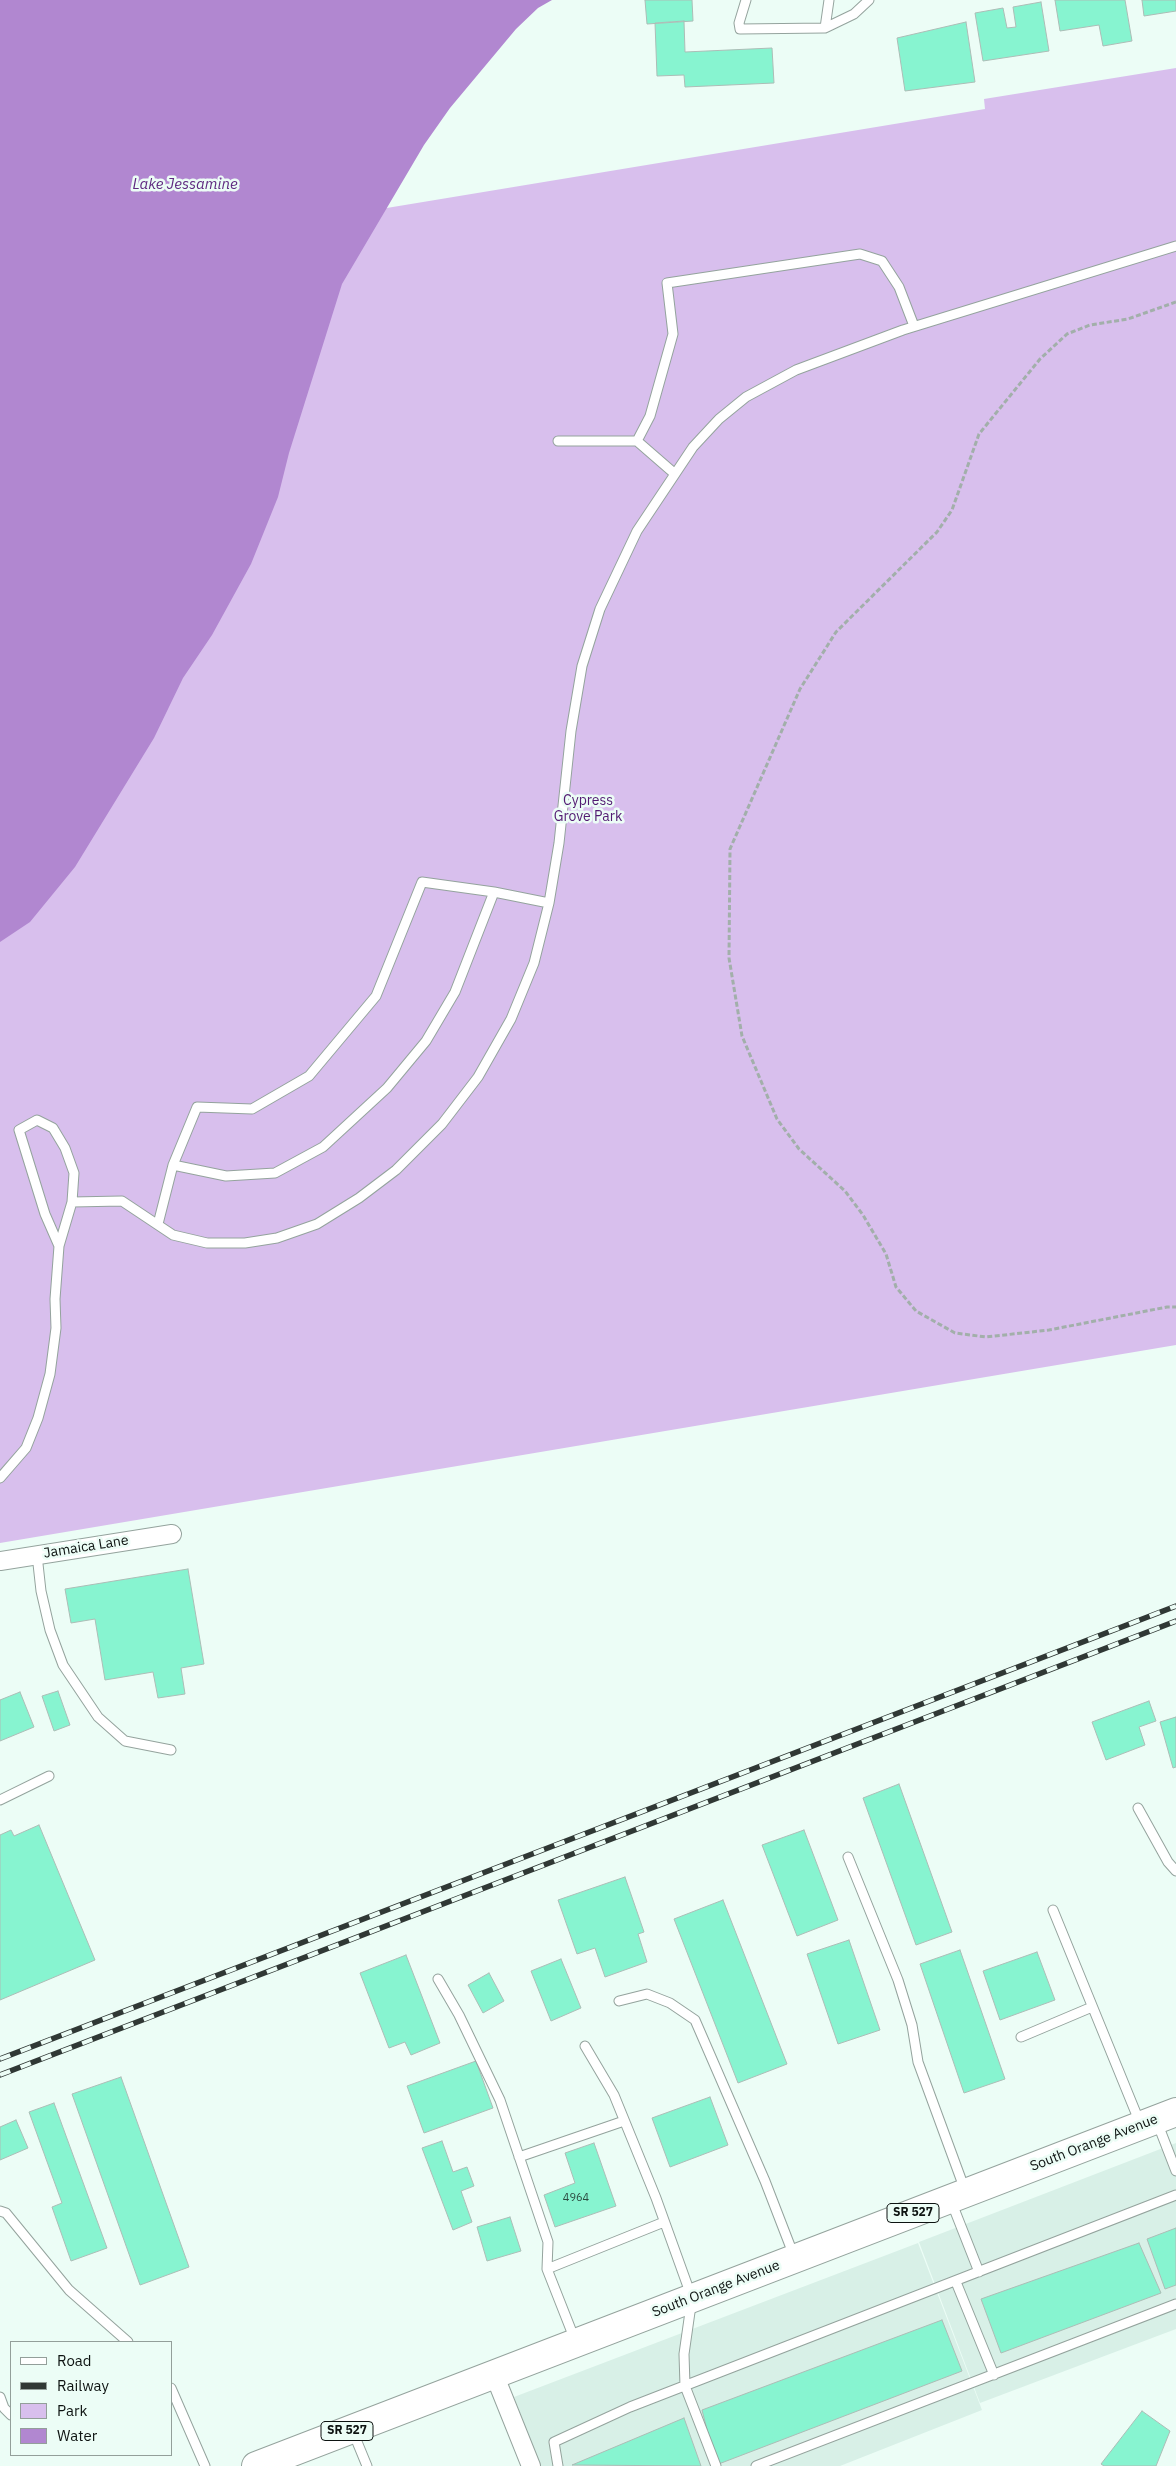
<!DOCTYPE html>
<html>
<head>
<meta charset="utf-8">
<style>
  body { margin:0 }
  #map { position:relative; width:1176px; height:2466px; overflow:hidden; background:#ecfdf6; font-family:"IBM Plex Sans",sans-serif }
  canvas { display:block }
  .legend { position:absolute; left:10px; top:2341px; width:162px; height:115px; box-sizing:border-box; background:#ecfdf6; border:1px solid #939f9a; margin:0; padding:6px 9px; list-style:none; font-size:15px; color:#0d1311 }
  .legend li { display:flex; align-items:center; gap:10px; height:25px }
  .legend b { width:25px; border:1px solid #939f9a }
</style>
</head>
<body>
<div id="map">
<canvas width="1176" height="2466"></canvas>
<ul class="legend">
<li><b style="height:6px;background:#fff"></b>Road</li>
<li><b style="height:6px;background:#303835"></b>Railway</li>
<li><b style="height:14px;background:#d8bfed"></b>Park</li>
<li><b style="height:14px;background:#b187d0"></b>Water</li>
</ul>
</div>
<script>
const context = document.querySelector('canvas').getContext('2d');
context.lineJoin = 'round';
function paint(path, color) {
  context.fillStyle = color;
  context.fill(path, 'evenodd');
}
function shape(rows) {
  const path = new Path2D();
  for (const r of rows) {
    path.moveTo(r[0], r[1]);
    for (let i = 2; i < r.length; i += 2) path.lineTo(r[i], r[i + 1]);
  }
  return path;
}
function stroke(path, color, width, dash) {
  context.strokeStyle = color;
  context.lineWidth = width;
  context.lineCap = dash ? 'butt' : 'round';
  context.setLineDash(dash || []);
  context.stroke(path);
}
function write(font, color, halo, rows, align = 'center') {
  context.font = font + ' "IBM Plex Sans",sans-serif';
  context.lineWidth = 5;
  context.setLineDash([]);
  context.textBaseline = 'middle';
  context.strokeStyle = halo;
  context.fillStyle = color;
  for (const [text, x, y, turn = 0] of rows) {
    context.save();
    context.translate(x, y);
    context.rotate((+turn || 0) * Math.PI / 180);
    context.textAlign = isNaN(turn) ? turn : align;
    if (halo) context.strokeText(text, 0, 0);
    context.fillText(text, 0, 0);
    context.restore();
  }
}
const built = shape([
  [1176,2143,1176,2329,980,2403,919,2242],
  [918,2243,982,2410,840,2466,540,2466,514,2397]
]);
const green = shape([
  [1176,68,1176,1345,0,1543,0,272,985,109,984,99]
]);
const water = shape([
  [0,0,552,0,538,8,516,29,450,108,424,145,342,284,289,453,278,497,251,564,212,635,183,678,154,738,75,867,30,922,0,942]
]);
const building = shape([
  [645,0,692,0,693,21,647,24,645,0],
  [1055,0,1125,0,1132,41,1103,46,1099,25,1060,31,1055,0],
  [1142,0,1176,0,1176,11,1144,16,1142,0],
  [1041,2,1049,51,983,61,975,13,1003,8,1007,28,1016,27,1013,7,1041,2],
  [684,21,685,52,772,48,774,83,685,87,684,75,657,76,655,23,684,21],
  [966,22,975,82,905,91,897,38,966,22],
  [188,1569,204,1664,181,1668,185,1694,158,1698,153,1672,105,1680,95,1619,71,1623,65,1589,188,1569],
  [58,1691,70,1725,54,1731,42,1696,58,1691],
  [20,1692,34,1727,0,1741,0,1700,20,1692],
  [1149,1701,1156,1721,1139,1727,1145,1745,1106,1760,1092,1722,1149,1701],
  [1176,1717,1176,1767,1173,1768,1160,1722,1176,1717],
  [899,1784,952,1932,916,1945,863,1798,899,1784],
  [39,1825,95,1960,0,2000,0,1835,11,1830,14,1836,39,1825],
  [804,1830,838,1920,797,1936,762,1845,804,1830],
  [625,1877,644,1932,638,1934,647,1962,605,1977,595,1948,577,1954,558,1900,625,1877],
  [723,1900,787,2064,738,2083,674,1919,723,1900],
  [849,1940,880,2030,838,2044,807,1954,849,1940],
  [960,1950,1005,2079,964,2093,920,1964,960,1950],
  [1037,1952,1055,2000,1000,2020,983,1971,1037,1952],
  [406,1955,440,2043,411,2055,405,2042,389,2048,360,1973,406,1955],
  [561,1959,581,2008,551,2021,531,1971,561,1959],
  [489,1973,504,2001,483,2013,468,1985,489,1973],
  [476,2061,493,2108,424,2133,407,2086,476,2061],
  [121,2077,189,2267,140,2285,72,2094,121,2077],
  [710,2097,728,2145,670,2167,652,2118,710,2097],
  [54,2103,107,2248,71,2261,52,2207,62,2203,29,2112,54,2103],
  [16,2120,28,2148,0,2160,0,2127,16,2120],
  [442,2141,453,2172,467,2167,474,2186,461,2191,472,2222,453,2230,422,2148,442,2141],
  [594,2143,616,2206,555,2227,544,2195,575,2183,565,2153,594,2143],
  [510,2217,521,2251,487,2261,477,2227,510,2217],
  [1176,2228,1176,2285,1165,2289,1147,2239,1176,2228],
  [1139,2243,1161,2293,1001,2353,981,2299,1139,2243],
  [942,2320,962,2371,716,2465,702,2410,942,2320],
  [1142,2411,1170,2431,1156,2466,1104,2466,1101,2464,1142,2411],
  [684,2418,701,2466,572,2465,684,2418]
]);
const path = shape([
  [1176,302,1128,319,1090,325,1067,334,1040,359,979,434,952,510,937,532,836,632,800,689,730,849,729,958,742,1036,777,1119,799,1149,845,1191,863,1215,886,1254,896,1287,916,1311,955,1333,986,1337,1049,1330,1167,1307,1176,1307]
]);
const lane = shape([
  [746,0,739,23,740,29,825,28,854,14,869,0],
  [825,28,829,0],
  [558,441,637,441,650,416,673,334,667,283,860,254,882,261,899,287,914,326],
  [637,441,675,474],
  [173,1165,226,1176,275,1173,323,1147,387,1088,426,1041,455,992,494,892],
  [72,1202,122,1201,173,1235,207,1243,245,1243,277,1238,317,1224,359,1198,396,1170,442,1124,478,1077,511,1019,534,963,549,903,559,843,571,731,582,666,600,609,637,531,693,447,719,419,746,397,796,370,903,330,1176,246],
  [158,1224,173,1165,197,1107,252,1109,309,1076,376,996,422,882,494,892,549,903],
  [0,1478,26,1448,38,1418,50,1374,56,1328,55,1299,59,1246,72,1202,74,1173,65,1148,53,1128,37,1120,19,1130,45,1214,59,1246],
  [37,1555,41,1591,50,1630,63,1665,98,1717,125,1741,171,1750],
  [0,1800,49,1776],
  [1138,1808,1168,1862,1176,1871],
  [848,1857,898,1980,912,2025,918,2062,965,2190],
  [1053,1910,1140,2123],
  [438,1979,459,2015,500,2100,548,2242,547,2269,575,2340],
  [619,2001,647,1994,670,2003,695,2020,765,2181,794,2256],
  [1021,2037,1092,2007],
  [585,2046,614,2095,656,2198,692,2298,684,2354,685,2386,716,2466],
  [1157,2122,1176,2171],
  [519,2157,624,2121],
  [951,2201,979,2272],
  [0,2211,6,2213,69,2290,128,2342],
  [547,2269,664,2222],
  [956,2282,994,2375],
  [171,2388,205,2466],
  [0,2397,4,2408,11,2415],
  [353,2432,367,2466],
  [558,2466,554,2442,630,2407,1176,2195],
  [756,2466,1176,2304]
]);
const street = shape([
  [0,1561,172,1534],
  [494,2374,531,2466]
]);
const primary = shape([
  [256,2466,1176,2112]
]);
const rail = shape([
  [0,2059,1176,1606],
  [0,2075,1176,1621]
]);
const numberNames = [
  ["4964",576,2198]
];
const shields = [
  [913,2213,52],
  [347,2431,52]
];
const shieldNames = [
  ["SR 527",913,2213],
  ["SR 527",347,2431]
];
const parkNames = [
  ["Cypress",588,801],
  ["Grove Park",588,817]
];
const streetNames = [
  ["Jamaica Lane",86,1547,-9],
  ["South Orange Avenue",1094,2143,-21],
  ["South Orange Avenue",716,2289,-21]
];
const waterNames = [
  ["Lake Jessamine",185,185]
];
paint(built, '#d8f0e7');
paint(green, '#d8bfed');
paint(water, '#b187d0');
paint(building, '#87f4d0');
stroke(building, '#acbdb6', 1);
stroke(lane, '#94a39d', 11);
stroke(street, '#94a39d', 20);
stroke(primary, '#94a39d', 30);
stroke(path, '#a2afaa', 3, [5, 2.5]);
stroke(lane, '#fff', 9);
stroke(street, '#fff', 18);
stroke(primary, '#fff', 28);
stroke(rail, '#303835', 5.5);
stroke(rail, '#ecfdf6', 4, [11]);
write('11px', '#2c4b41', null, numberNames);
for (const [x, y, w] of shields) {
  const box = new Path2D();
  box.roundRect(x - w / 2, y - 9.5, w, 19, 4);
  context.fillStyle = '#ecfdf6';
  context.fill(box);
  stroke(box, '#0d1311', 1);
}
write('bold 12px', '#0d1311', null, shieldNames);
write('14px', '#521a72', '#ecfdf6', parkNames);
write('14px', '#0d1311', '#ecfdf6', streetNames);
write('italic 15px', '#5f2980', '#ecfdf6', waterNames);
</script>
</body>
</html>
